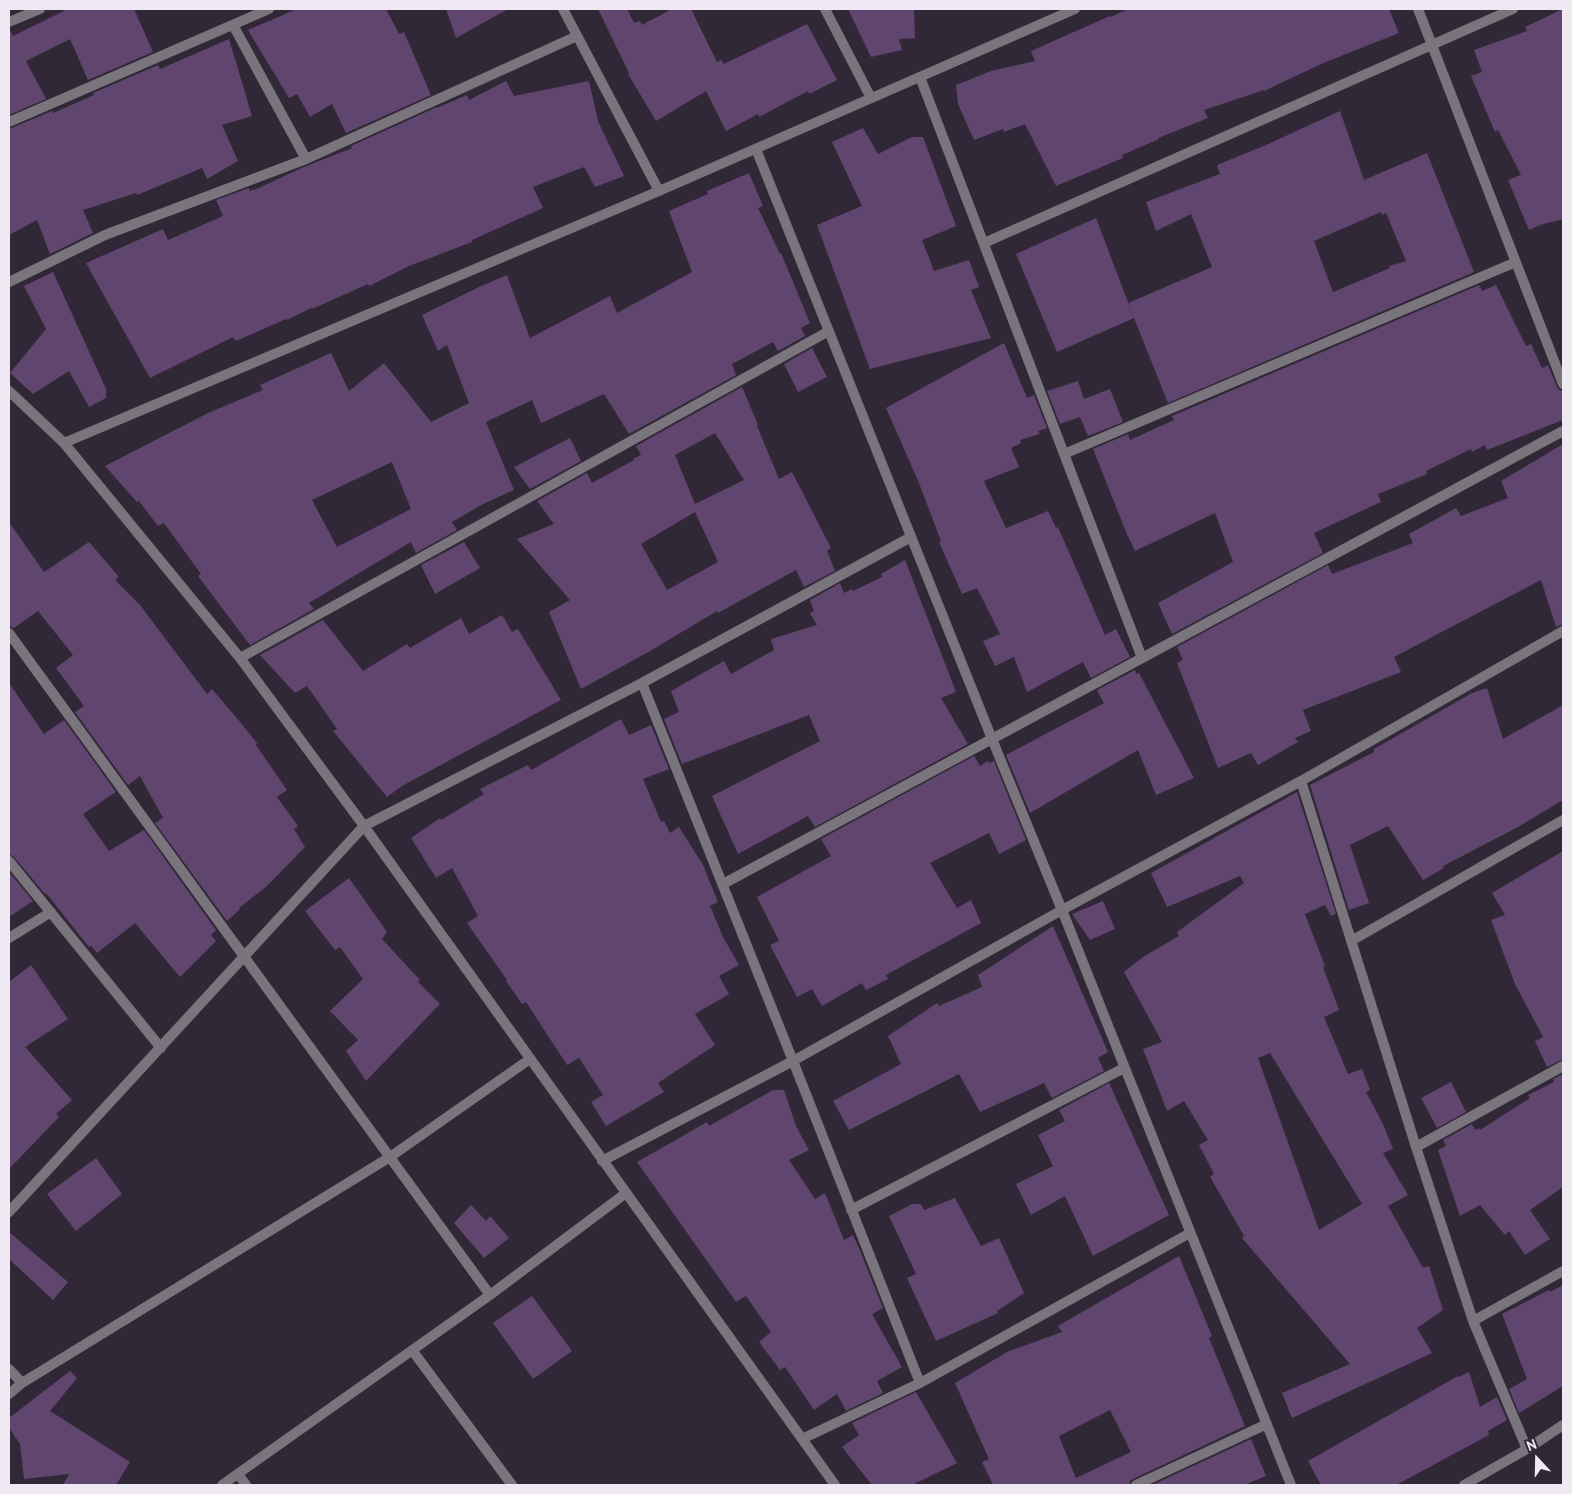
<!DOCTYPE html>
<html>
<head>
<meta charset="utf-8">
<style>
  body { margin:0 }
  #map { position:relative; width:1572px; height:1494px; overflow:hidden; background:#312837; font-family:"PT Sans",sans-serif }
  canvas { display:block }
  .frame { position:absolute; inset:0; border:10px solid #efe9f3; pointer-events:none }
  .north { position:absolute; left:1512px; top:1434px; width:50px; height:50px; -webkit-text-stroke:4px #312837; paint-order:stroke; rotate:339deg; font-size:14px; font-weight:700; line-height:20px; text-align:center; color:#efe9f3 }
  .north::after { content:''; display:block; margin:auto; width:18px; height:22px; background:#efe9f3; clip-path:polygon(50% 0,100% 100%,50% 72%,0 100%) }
</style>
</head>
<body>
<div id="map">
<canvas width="1572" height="1494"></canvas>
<div class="frame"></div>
<div class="north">N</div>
</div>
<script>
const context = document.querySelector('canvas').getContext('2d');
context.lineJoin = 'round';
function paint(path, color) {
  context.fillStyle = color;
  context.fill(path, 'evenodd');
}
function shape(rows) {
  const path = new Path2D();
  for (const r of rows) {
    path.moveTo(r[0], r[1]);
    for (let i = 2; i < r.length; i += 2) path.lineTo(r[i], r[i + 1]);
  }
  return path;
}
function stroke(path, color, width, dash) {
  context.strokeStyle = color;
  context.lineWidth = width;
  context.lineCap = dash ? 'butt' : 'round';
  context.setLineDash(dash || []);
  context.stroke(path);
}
const building = shape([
  [68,9,134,9,153,52,88,80,70,39,26,61,46,99,9,115,9,29,13,36],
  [297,9,386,9,399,34,404,32,431,95,346,133,332,104,310,117,297,94,289,98,248,30],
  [446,9,508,9,456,38],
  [598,9,627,9,634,23,640,21,642,25,672,9,691,9,717,62,721,60,724,64,807,24,837,80,809,94,808,91,759,117,758,114,726,131,706,91,656,121,628,74,629,73],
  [848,9,914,9,915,38,899,39,902,50,871,57],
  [1129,9,1389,9,1399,33,1321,64,1264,91,1264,90,1204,110,1208,118,1158,138,1159,139,1122,155,1123,158,1056,186,1025,124,1004,132,1003,129,974,140,958,104,956,85,991,71,1035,61,1031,51,1110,16,1110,17],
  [1563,9,1563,219,1540,225,1529,230,1508,180,1521,175,1498,130,1495,132,1471,76,1482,72,1474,50,1527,31,1525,27],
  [229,39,252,116,222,125,238,161,207,179,202,168,137,195,136,193,83,210,93,233,50,254,37,220,9,235,9,129,52,111,53,113,94,95,93,93,158,65,160,69],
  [506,81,514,96,589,81,598,121,624,176,595,187,584,167,533,187,543,208,472,240,472,242,409,266,369,286,368,284,312,309,311,308,287,320,286,319,236,341,233,337,150,378,86,263,163,229,168,240,223,216,216,200,249,188,250,191,253,189,254,190,304,167,352,148,351,146,437,107,437,108,467,95,469,100],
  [1340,111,1364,180,1427,153,1474,272,1168,403,1128,303,1212,267,1191,214,1156,231,1146,202,1220,174,1217,165,1266,145],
  [1381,212,1382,215,1386,213,1406,261,1389,266,1390,268,1333,292,1314,241],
  [863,128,878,154,912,137,923,137,956,226,922,240,934,271,969,260,979,287,971,290,991,338,870,369,817,225,862,206,832,142],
  [749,173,763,206,758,208,780,254,781,253,810,323,801,328,805,336,778,351,773,342,732,364,736,375,629,434,604,394,541,423,532,400,486,422,514,490,485,503,452,522,457,530,416,553,411,542,309,603,314,609,250,645,198,576,201,574,164,523,158,526,139,501,137,502,105,466,208,413,263,390,260,385,331,353,349,391,384,363,431,422,469,403,447,345,438,351,422,315,479,287,507,275,530,338,610,296,617,313,692,272,669,211,708,194,707,191],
  [392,462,411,509,337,547,312,500],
  [1096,218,1134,318,1057,352,1016,254],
  [53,272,106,389,106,398,89,407,69,371,33,394,10,373,46,329,24,286],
  [1479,285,1482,291,1496,285,1526,346,1531,344,1542,368,1548,365,1557,387,1559,390,1563,391,1563,420,1487,450,1485,445,1472,452,1471,449,1426,471,1427,474,1378,494,1381,502,1314,533,1323,553,1172,634,1158,603,1233,562,1215,513,1135,551,1126,532,1093,449,1128,434,1130,440,1174,420,1172,416],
  [1004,343,1027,398,1034,395,1047,428,1038,431,1040,434,1020,440,1021,443,1011,448,1019,467,984,481,1006,528,1048,511,1056,528,1058,527,1105,635,1116,629,1130,657,1091,678,1083,662,1027,692,1014,657,995,666,983,641,1000,634,977,588,962,594,939,542,941,541,919,483,886,408],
  [812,348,827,377,798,392,784,364],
  [1078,381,1084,399,1110,389,1123,422,1088,436,1080,417,1060,424,1047,391],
  [742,387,758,425,757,426,779,479,792,472,831,548,827,551,835,571,804,587,796,570,718,613,717,611,650,651,581,689,549,612,570,600,517,539,554,524,537,501,587,473,592,483,634,460,633,459,641,455,636,446],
  [715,433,744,480,695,504,675,455],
  [695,512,718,562,667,590,641,544],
  [570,438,581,461,530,489,514,467],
  [1563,444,1563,624,1556,627,1541,580,1394,657,1401,672,1303,710,1311,731,1295,738,1298,742,1258,765,1251,753,1218,768,1177,663,1183,660,1177,647,1328,565,1332,574,1413,543,1409,534,1456,508,1461,516,1508,498,1501,481],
  [9,522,44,572,89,542,119,577,115,580,140,605,207,694,212,689,241,723,257,743,256,745,287,790,277,797,298,826,294,829,305,847,267,886,239,908,240,909,227,921,155,823,163,818,140,776,128,785,75,712,84,706,56,668,73,655,38,611,14,628,9,626],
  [464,542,480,568,435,594,421,565],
  [905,560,956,692,941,698,968,744,815,827,808,816,738,854,712,796,820,741,809,715,682,764,664,719,679,712,671,691,724,661,731,674,774,650,771,639,817,625,810,613,814,611,810,600,840,583,844,593,852,589,853,591,882,577,881,574],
  [502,615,512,632,518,629,561,700,402,786,387,797,333,731,337,729,307,686,295,693,260,655,323,620,363,671,407,644,410,648,461,618,469,634],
  [1135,670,1136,674,1139,673,1194,778,1156,795,1138,750,1030,813,1006,755,1104,703,1097,690],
  [9,683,44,734,64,720,116,792,83,814,109,851,144,830,216,930,211,935,216,941,180,977,135,923,97,953,91,946,89,947,46,893,45,894,14,857,9,854],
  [1487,688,1503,739,1563,705,1563,800,1518,827,1443,866,1444,868,1423,880,1388,826,1350,845,1369,903,1349,910,1310,785,1374,752,1374,749,1472,693],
  [621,719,629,735,651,725,669,769,643,779,661,822,664,821,670,833,679,827,703,865,718,902,710,906,723,937,739,965,719,976,729,994,695,1014,715,1045,658,1083,664,1092,606,1126,591,1102,603,1095,579,1058,567,1065,526,1002,522,1004,506,981,507,980,467,923,478,916,452,868,436,878,411,838,440,818,441,820,484,794,480,789,528,765,531,770],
  [974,756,980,766,988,761,989,763,994,761,1026,840,999,854,989,833,930,863,957,908,971,900,981,923,886,975,888,979,866,990,862,983,822,1006,812,989,797,997,770,945,779,941,757,897,831,856,821,839],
  [1297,792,1336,914,1331,916,1325,905,1305,914,1325,966,1323,967,1339,1010,1324,1017,1348,1074,1362,1069,1370,1090,1366,1092,1383,1124,1393,1149,1383,1153,1408,1195,1388,1206,1423,1268,1429,1266,1443,1310,1417,1328,1432,1353,1292,1418,1282,1393,1350,1364,1242,1238,1244,1236,1210,1177,1214,1174,1199,1145,1208,1140,1184,1101,1167,1111,1143,1049,1162,1042,1124,972,1143,957,1179,936,1177,932,1244,883,1240,876,1167,907,1151,873],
  [1270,1053,1362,1204,1319,1230,1258,1058],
  [1563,851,1563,1059,1547,1067,1535,1041,1543,1037,1515,984,1491,920,1505,915,1492,893],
  [9,872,33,901,9,917],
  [349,878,387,932,382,939,420,980,418,982,440,1004,366,1081,346,1051,358,1040,330,1011,363,979,340,947,335,950,305,911],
  [1103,901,1115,929,1090,940,1072,914],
  [1053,926,1108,1052,1098,1058,1104,1071,1052,1098,1044,1083,980,1112,959,1074,849,1130,833,1101,901,1064,888,1036,937,1003,939,1006,982,987,978,975],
  [31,965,68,1019,25,1047,72,1100,56,1114,59,1117,9,1169,9,982],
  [1563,1074,1563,1187,1530,1210,1550,1239,1525,1255,1509,1231,1505,1235,1480,1205,1460,1216,1438,1150,1446,1146,1443,1140,1472,1124,1475,1130,1479,1128,1480,1130,1530,1098,1528,1095,1554,1082,1553,1079],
  [1451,1082,1466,1112,1437,1128,1421,1098],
  [1109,1083,1169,1215,1093,1256,1065,1196,1031,1215,1016,1184,1053,1166,1038,1135,1065,1121,1059,1110],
  [773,1090,784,1090,796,1126,809,1150,789,1160,815,1199,825,1193,844,1240,853,1235,859,1248,883,1308,872,1314,902,1367,877,1381,883,1393,846,1411,837,1394,814,1410,785,1367,780,1370,759,1342,771,1332,746,1296,736,1302,637,1162,707,1122,709,1126],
  [96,1158,122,1194,76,1231,47,1194],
  [955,1198,981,1246,999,1238,1024,1293,997,1311,998,1313,936,1341,907,1278,916,1274,889,1216,912,1204,921,1204,924,1210],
  [471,1205,486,1221,490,1216,509,1238,484,1258,454,1223],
  [9,1232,68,1282,53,1300,9,1259],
  [1179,1256,1212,1336,1209,1338,1245,1426,1133,1479,1130,1481,1129,1485,993,1485,982,1462,989,1459,955,1383,1007,1352,1062,1332,1058,1326],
  [1110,1410,1131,1452,1076,1478,1059,1436],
  [1563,1285,1563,1386,1519,1413,1509,1389,1527,1379,1502,1314,1549,1290,1550,1292],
  [532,1296,572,1351,533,1379,493,1323],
  [70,1371,77,1378,50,1411,130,1462,116,1485,63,1485,69,1474,24,1479,20,1444,9,1428,9,1418],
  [1469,1372,1480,1407,1497,1397,1507,1420,1488,1431,1489,1435,1396,1485,1321,1485,1308,1461,1458,1376,1459,1377],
  [916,1392,957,1463,912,1485,872,1485,842,1447,859,1435,852,1423],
  [1251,1439,1266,1476,1244,1485,1152,1485]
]);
const minor = shape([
  [563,9,659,191],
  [825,9,871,98],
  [1418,9,1563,384],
  [9,22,40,9],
  [233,25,306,159],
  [920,77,1142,658],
  [9,122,269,9],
  [756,149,992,739,1062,910,1291,1485],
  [984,243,1513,9],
  [9,282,105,235,306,159,577,36],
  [9,391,64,443,240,658,364,826,835,1485],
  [64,443,659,191,1075,9],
  [1064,454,1516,262],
  [9,633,490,1295],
  [240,658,829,331],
  [642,683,793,1061,920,1383],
  [1301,781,1416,1147,1473,1321,1527,1449],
  [9,861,161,1048],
  [723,884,1563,431],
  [9,938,51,912],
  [1351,941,1563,820],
  [1416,1147,1563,1066],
  [602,1161,793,1061,1062,910,1301,781,1563,631],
  [851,1210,1124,1068],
  [9,1212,364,826,642,683,911,537],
  [1473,1321,1563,1271],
  [412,1350,512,1485],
  [9,1369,22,1383],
  [9,1394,22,1383,390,1157,530,1059],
  [802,1439,920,1383,1190,1233],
  [238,1474,246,1485],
  [222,1485,490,1295,626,1193],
  [1136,1485,1267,1424],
  [1464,1485,1527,1449,1563,1425]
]);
paint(building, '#60456f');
stroke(minor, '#7a757d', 10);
</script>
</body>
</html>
